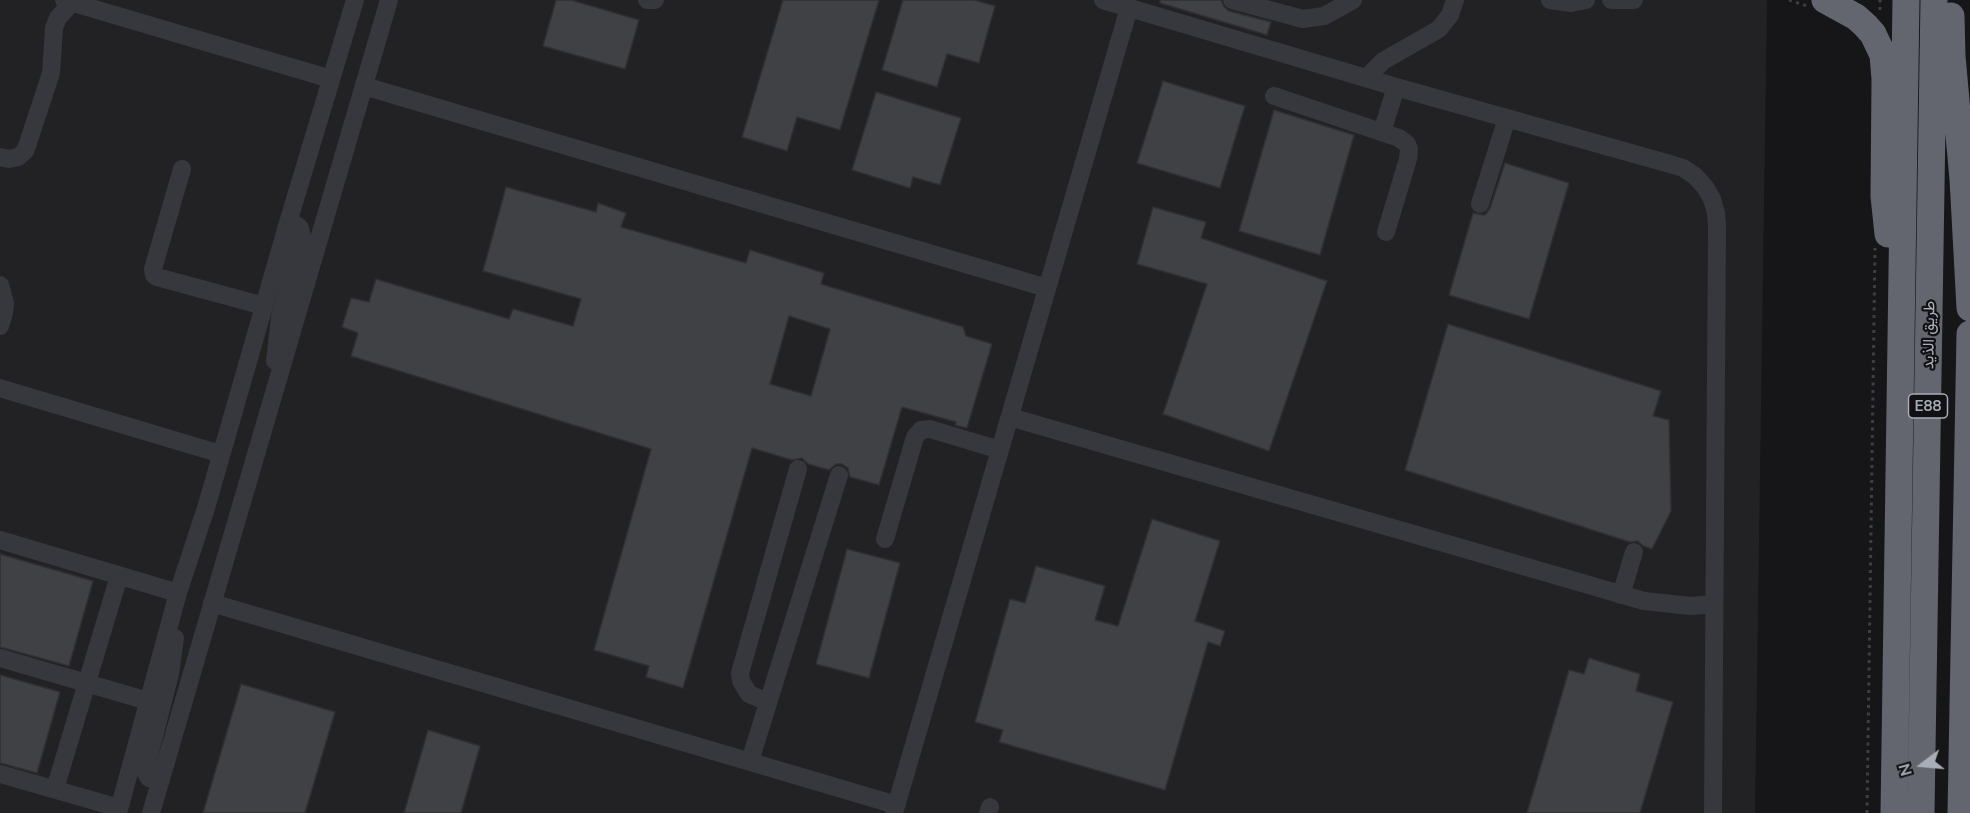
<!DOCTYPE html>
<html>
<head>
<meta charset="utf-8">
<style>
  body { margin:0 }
  #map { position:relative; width:1970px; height:813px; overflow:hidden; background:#161618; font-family:Mulish,sans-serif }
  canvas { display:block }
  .north { position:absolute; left:1892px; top:735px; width:60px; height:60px; -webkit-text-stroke:4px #111113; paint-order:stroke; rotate:254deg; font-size:16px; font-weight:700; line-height:24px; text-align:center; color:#a8adb8 }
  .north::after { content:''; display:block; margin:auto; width:21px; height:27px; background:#a8adb8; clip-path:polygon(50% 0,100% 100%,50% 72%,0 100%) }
</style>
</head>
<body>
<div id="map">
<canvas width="1970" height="813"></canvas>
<div class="north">N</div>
</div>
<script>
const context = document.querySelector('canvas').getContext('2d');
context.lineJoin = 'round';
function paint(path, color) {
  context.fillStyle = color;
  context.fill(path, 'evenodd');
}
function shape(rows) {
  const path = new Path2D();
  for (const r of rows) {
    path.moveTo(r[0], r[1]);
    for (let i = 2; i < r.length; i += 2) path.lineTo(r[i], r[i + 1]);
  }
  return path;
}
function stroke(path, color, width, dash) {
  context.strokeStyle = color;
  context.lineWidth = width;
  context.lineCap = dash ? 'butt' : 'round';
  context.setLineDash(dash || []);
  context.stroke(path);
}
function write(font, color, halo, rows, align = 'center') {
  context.font = font + ' Mulish,Vazirmatn,sans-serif';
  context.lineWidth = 4.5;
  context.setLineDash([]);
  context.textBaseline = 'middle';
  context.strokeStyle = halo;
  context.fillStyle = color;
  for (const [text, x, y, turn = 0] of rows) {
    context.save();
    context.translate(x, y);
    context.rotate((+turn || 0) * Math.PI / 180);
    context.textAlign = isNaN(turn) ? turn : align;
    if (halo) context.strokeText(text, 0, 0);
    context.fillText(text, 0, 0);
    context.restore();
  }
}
const built = shape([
  [0,0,1767,0,1755,813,0,813]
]);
const building = shape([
  [556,0,571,0,639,20,625,69,543,46,556,0],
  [783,0,879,0,840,130,797,117,787,151,742,137,783,0],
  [903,0,974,0,995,6,979,63,947,54,937,87,882,70,903,0],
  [1160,0,1221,0,1224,7,1229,11,1271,22,1267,35,1160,3,1160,0],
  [1163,81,1245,106,1220,188,1137,163,1163,81],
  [876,92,961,118,940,185,913,177,910,188,852,170,876,92],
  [1274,110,1354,135,1320,255,1239,231,1274,110],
  [1505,163,1569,183,1529,319,1449,295,1473,213,1483,215,1486,214,1490,208,1505,163],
  [506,187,596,212,598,203,626,213,621,227,746,263,750,250,824,273,821,284,963,327,966,336,992,344,967,428,955,425,956,422,902,407,879,485,850,477,848,468,842,464,836,464,829,470,808,464,802,458,792,460,752,448,683,688,646,677,649,666,594,650,651,449,351,356,358,333,342,327,351,298,369,302,376,279,509,319,513,309,573,326,581,299,483,271,506,187],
  [789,316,830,329,811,396,770,384,789,316],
  [1153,207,1206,222,1201,238,1327,281,1269,451,1163,414,1207,284,1137,264,1153,207],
  [1448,324,1661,391,1653,416,1669,420,1671,511,1652,549,1643,546,1638,541,1630,542,1405,470,1448,324],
  [1152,519,1220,541,1195,621,1225,631,1220,646,1208,642,1165,790,999,742,1003,730,975,722,1010,599,1025,603,1036,566,1105,586,1095,620,1118,626,1152,519],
  [847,549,900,563,869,678,816,664,847,549],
  [0,554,93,581,69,666,0,647,0,554],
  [1589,658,1640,674,1636,691,1673,702,1640,813,1527,813,1569,670,1584,674,1589,658],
  [0,675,60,692,37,773,0,763,0,675],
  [241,684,335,712,305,813,203,813,241,684],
  [428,730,480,746,461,813,404,813,428,730]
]);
const path = shape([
  [1789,0,1807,6],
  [1880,10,1880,0],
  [1867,813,1875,248]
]);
const minor = shape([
  [64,0,331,79],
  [647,0,655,0],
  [1103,0,1396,87,1670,164,1683,168,1695,176,1705,187,1712,199,1716,213,1717,227,1713,813],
  [1232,0,1303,19,1324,16,1353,0],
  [1550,0,1571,3,1586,0],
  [1611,0,1634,0],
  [1368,79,1372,72,1383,61,1439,29,1450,15,1455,0],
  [364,86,1047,288],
  [1274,96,1399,138,1407,144,1409,149,1408,159,1386,232],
  [1382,132,1396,87],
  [0,157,9,159,18,157,25,151,28,143,51,73,54,28,58,18,72,2],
  [182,169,153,269,154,275,157,277,264,306],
  [1480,204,1507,118],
  [0,285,5,303,4,313,0,326],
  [275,361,280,317,302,237,300,228,296,225,287,226],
  [0,388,221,454],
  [1010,417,1644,601,1691,606,1714,604],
  [885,539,915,437,921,430,930,429,1000,450],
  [0,540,178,593],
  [1621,595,1634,552],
  [212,603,896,805],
  [0,658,148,701],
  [768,702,749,694,741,681,740,673,798,469],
  [750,761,839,475],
  [0,774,119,808],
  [160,781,149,778,145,771,170,674,175,638],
  [55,789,119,576],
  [118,813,178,593,206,508,287,226,355,0],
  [151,813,389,0],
  [894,813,1129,8],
  [988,813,990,807]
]);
const highway = shape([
  [1825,0,1856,17,1865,25,1873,34,1883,55,1885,79,1884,196,1888,234],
  [1951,16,1952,56,1963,179,1970,308],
  [1894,813,1906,0],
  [1921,813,1934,0],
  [1961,813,1970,334]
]);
const shields = [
  [1928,406,39]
];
const shieldNames = [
  ["E88",1928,406]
];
const streetNames = [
  ["طريق الذيد",1929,335,-89]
];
paint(built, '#222225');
paint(building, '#404145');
stroke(building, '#303034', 1.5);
stroke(path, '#3d3f44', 3, [3, 4.5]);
stroke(minor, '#37383d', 18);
stroke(highway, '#63666e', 27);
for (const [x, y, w] of shields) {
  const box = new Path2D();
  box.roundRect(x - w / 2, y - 12, w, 24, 4.5);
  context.fillStyle = '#111113';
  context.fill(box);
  stroke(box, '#a8adb8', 1.5);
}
write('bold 15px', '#a8adb8', null, shieldNames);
write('16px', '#a8adb8', '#111113', streetNames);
</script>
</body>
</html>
